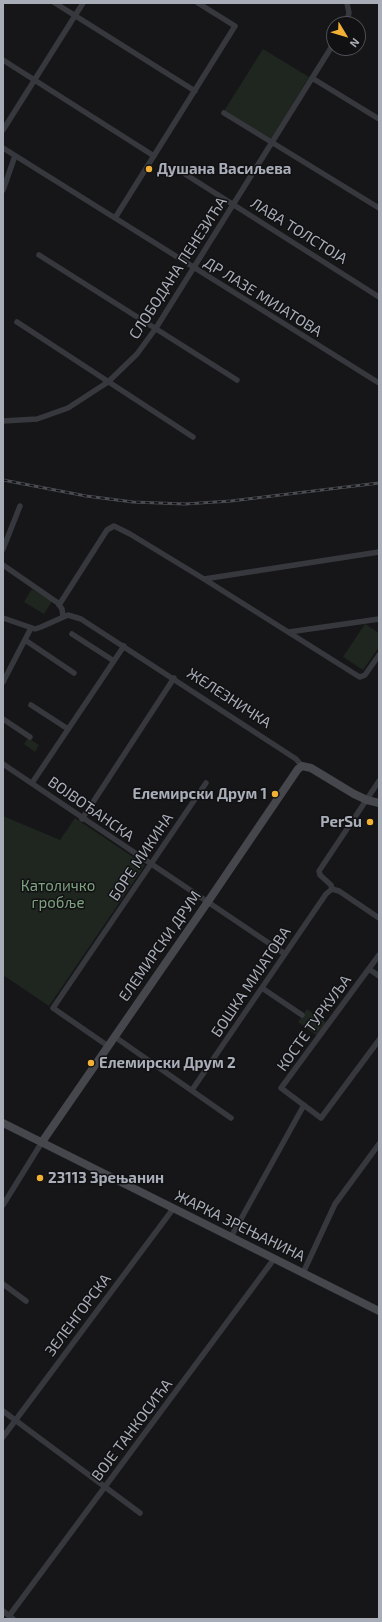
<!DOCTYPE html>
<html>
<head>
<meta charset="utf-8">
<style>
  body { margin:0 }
  #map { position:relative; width:382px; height:1622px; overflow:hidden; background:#161618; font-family:"Exo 2",sans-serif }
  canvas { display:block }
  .frame { position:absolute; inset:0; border:4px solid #a8adb8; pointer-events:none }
  .north { position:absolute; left:326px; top:16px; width:40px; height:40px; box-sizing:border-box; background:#111113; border:1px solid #4d4f55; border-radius:50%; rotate:128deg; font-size:11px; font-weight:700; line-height:16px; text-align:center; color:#a8adb8 }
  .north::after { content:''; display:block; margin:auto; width:14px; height:18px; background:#f2b134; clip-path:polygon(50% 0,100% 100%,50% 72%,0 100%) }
</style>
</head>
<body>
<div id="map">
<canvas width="382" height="1622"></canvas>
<div class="frame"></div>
<div class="north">N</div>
</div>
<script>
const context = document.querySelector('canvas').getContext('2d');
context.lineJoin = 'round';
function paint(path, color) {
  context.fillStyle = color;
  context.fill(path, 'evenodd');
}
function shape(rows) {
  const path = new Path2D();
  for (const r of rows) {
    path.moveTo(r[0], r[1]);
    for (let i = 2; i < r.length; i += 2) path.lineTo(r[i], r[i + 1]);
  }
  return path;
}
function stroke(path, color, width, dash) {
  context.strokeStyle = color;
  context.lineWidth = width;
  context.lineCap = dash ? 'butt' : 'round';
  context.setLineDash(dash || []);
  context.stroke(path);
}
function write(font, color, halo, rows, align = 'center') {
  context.font = font + ' "Exo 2",sans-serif';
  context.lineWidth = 3;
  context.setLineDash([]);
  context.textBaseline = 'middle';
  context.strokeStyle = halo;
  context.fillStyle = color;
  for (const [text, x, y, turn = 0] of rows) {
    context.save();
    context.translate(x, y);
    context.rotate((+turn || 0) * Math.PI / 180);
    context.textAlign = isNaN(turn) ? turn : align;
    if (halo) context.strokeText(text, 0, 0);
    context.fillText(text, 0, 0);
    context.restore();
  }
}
const green = shape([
  [263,49,309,77,271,139,224,111],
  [32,589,52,601,44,614,24,602],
  [365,624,379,633,379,647,363,670,343,657],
  [28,738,39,745,35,752,24,744],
  [3,816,60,840,75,818,145,865,49,1006,3,975],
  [307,1009,328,1024,319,1037,298,1022]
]);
const street = shape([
  [55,3,195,91],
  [346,24,349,13,347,3],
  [3,60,154,156],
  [312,78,379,119],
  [224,113,379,208],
  [3,130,83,3],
  [3,148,379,383],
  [185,174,379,297],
  [3,190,15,156],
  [115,218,235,26,198,3],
  [39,255,237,380],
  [17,322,193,437],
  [3,421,37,419,68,408,108,382,137,354,156,328,334,43],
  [3,549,20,506],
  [3,565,58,603,62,609,63,617],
  [204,579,379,552],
  [59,605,107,530,114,526,130,534,204,579,358,676,360,677,365,675,379,655],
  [3,618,35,629,41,627,68,615,81,619,296,759,302,766],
  [289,632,379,619],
  [72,634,114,661],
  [25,640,74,673],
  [3,682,31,628],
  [31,705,68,729],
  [3,719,30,737],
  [3,764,285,954],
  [32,783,124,646],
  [82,819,174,678],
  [332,889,331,885,320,875,319,871,379,781],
  [332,889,339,891,379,918],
  [379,955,281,1088,321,1118,379,1040],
  [369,969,379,976],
  [262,988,302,1015],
  [115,1037,231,1118],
  [108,1046,53,1008,206,783],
  [192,1090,326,894,332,889],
  [3,1205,42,1142],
  [231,1237,304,1105],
  [303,1273,335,1204,379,1144],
  [3,1284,26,1301],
  [3,1411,140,1513],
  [3,1437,173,1209],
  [3,1611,13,1619],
  [9,1616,274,1259]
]);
const secondary = shape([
  [3,1123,379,1311],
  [42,1142,207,903,298,769,302,766,311,768,354,794,367,800,379,803]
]);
const rail = shape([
  [3,480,86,496,133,502,185,504,231,501,379,483]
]);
const markers = [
  [149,169,4,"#f2b134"],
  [275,794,4,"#f2b134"],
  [370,822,4,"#f2b134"],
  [91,1063,4,"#f2b134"],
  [40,1178,4,"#f2b134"]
];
const poiNames = [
  ["Душана Васиљева",157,169],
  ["Елемирски Друм 1",267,794,"right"],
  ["PerSu",362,822,"right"],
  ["Елемирски Друм 2",99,1063],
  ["23113 Зрењанин",48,1178]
];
const streetNames = [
  ["ЛАВА ТОЛСТОЈА",299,231,32],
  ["СЛОБОДАНА ПЕНЕЗИЋА",178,268,-57],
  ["ДР ЛАЗЕ МИЈАТОВА",263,297,32],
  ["ЖЕЛЕЗНИЧКА",229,698,33],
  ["ВОЈВОЂАНСКА",91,809,35],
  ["БОРЕ МИКИНА",141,857,-56],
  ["ЕЛЕМИРСКИ ДРУМ",160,946,-55],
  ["БОШКА МИЈАТОВА",251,982,-56],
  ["КОСТЕ ТУРКУЉА",314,1023,-54],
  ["ЖАРКА ЗРЕЊАНИНА",240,1226,26],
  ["ЗЕЛЕНГОРСКА",78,1315,-53],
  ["ВОЈЕ ТАНКОСИЋА",132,1430,-53]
];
const parkNames = [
  ["Католичко",58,886],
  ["гробље",58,903]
];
paint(green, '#1e261f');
stroke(street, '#37383d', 5.5);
stroke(secondary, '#45474d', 8);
stroke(rail, '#4a4c52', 3);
stroke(rail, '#111113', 1.5, [4.5]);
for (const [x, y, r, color] of markers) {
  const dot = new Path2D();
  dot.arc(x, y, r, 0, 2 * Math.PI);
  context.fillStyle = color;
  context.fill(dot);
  stroke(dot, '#111113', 1.5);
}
write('bold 15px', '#a8adb8', '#111113', poiNames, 'left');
write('15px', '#a8adb8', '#111113', streetNames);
write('15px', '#7fa381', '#111113', parkNames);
</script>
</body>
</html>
